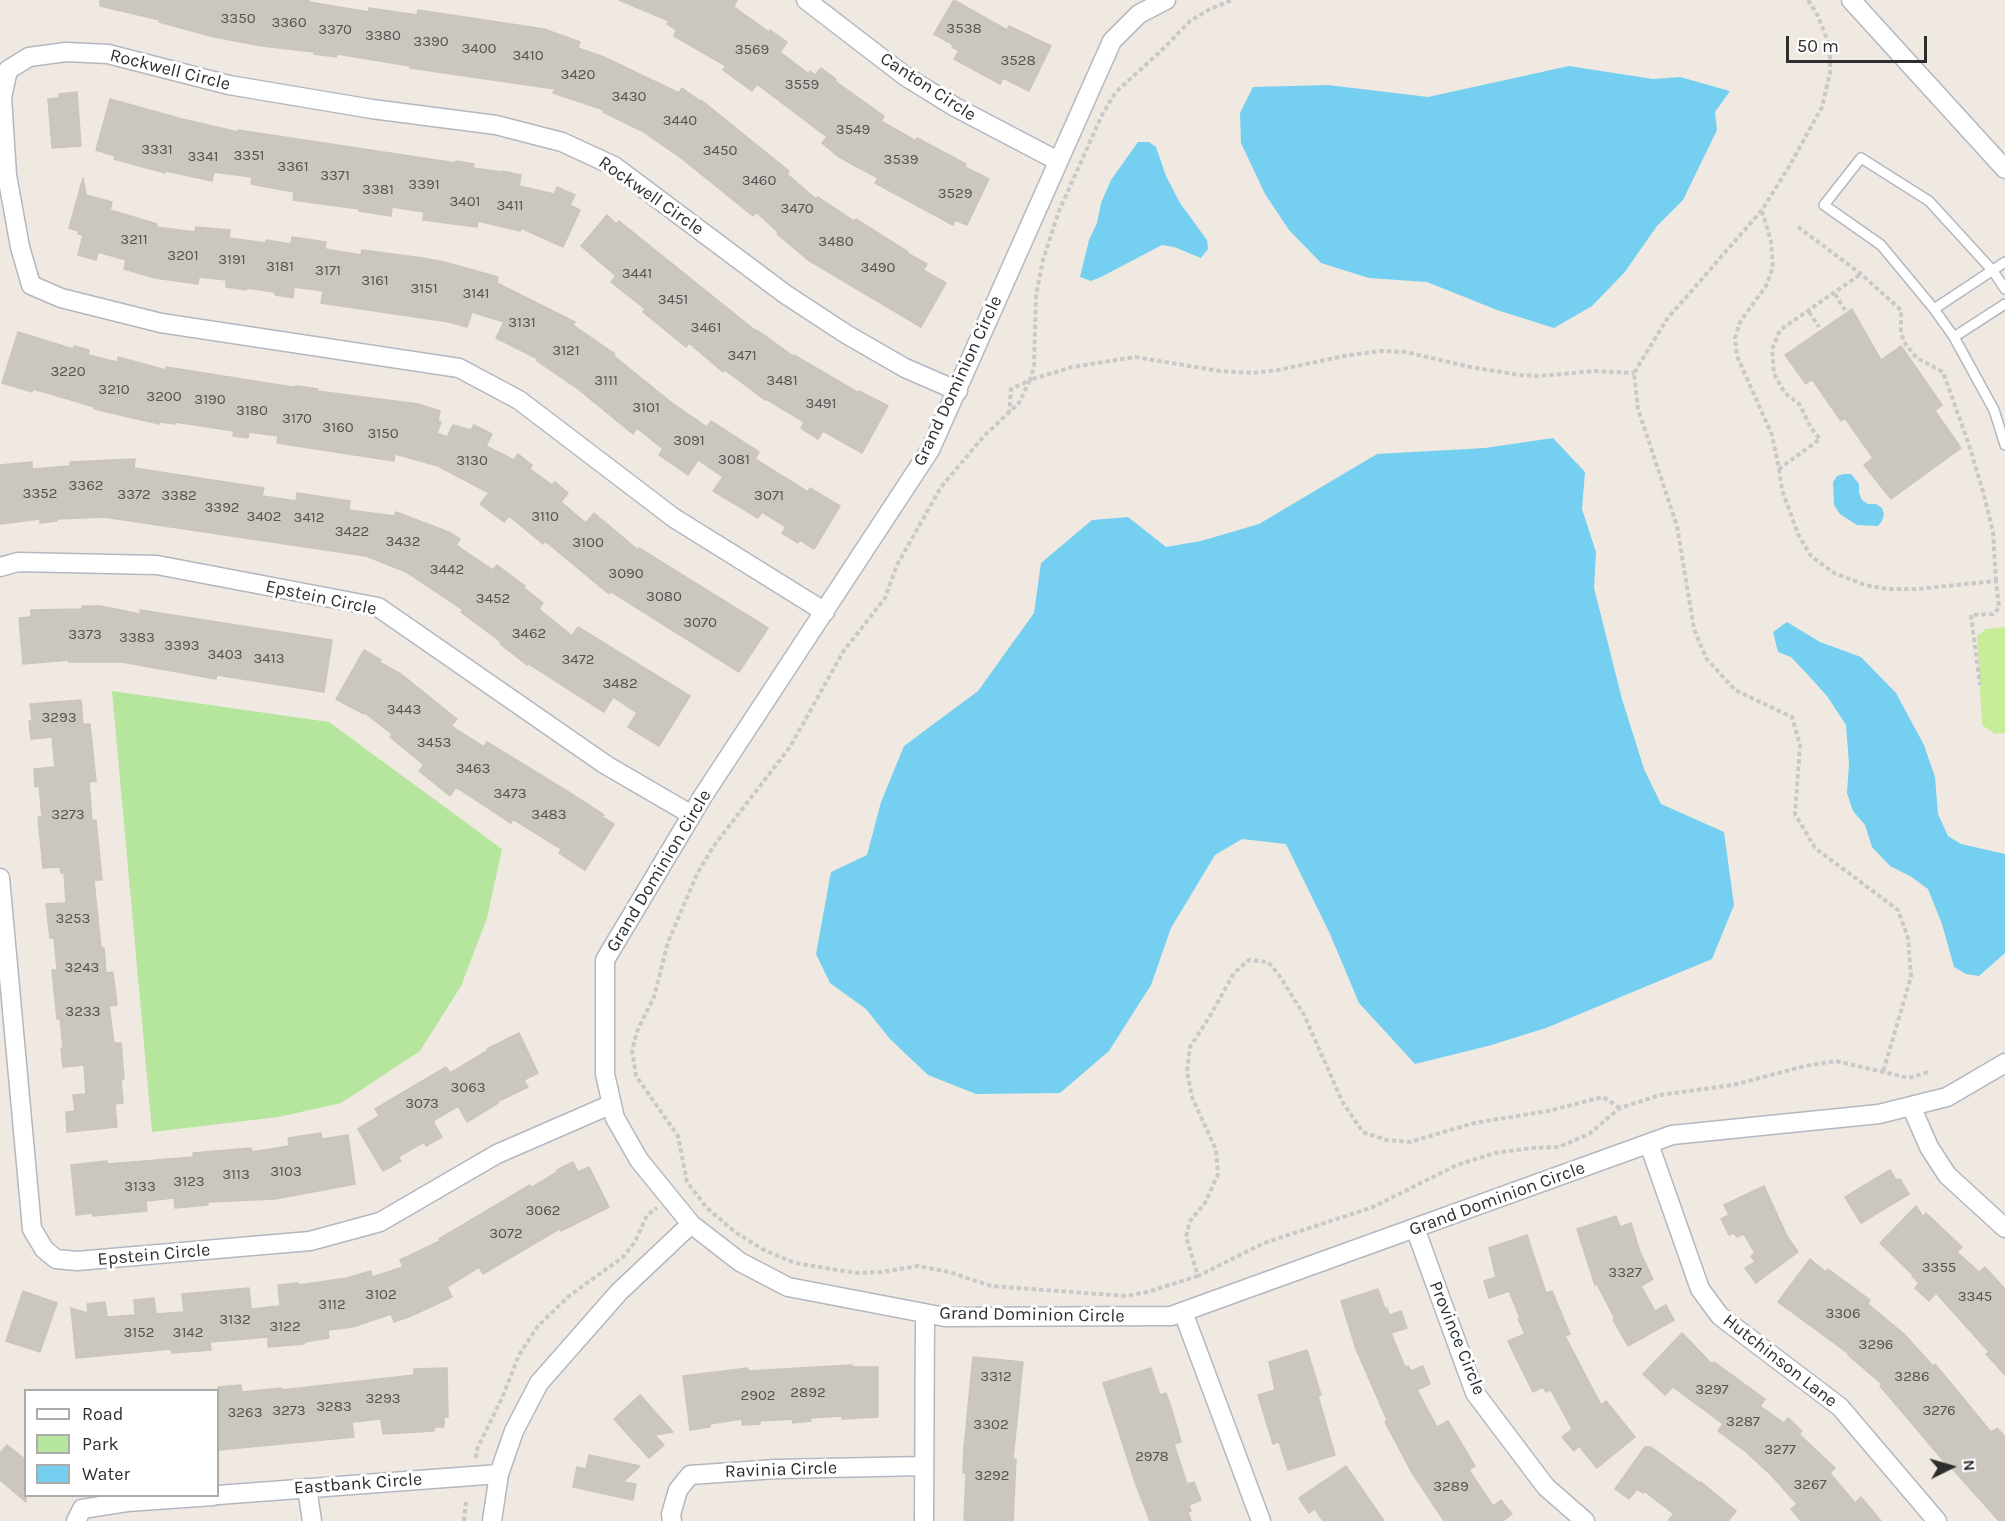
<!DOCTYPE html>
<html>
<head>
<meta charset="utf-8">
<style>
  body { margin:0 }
  #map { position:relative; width:2005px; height:1521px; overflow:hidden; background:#efe9e1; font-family:Karla,sans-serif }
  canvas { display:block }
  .legend { position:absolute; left:24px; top:1389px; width:195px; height:108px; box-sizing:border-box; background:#fff; border:2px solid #ababab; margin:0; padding:8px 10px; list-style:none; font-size:18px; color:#2e2e2e }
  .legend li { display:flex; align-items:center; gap:12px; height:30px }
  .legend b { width:30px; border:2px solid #ababab }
  .north { position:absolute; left:1921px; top:1437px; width:60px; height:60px; -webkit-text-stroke:4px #fff; paint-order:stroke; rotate:85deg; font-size:16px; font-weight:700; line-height:24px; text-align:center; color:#2e2e2e }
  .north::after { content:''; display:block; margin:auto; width:21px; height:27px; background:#2e2e2e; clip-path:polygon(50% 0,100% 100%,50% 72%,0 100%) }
  .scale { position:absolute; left:1786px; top:36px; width:141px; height:27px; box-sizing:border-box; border:3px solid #2e2e2e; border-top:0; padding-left:8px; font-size:18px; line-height:21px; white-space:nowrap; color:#2e2e2e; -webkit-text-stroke:4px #fff; paint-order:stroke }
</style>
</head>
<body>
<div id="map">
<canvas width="2005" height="1521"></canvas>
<ul class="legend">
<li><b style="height:8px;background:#fff"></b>Road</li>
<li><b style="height:16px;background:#b6e59e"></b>Park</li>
<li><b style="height:16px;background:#75cff0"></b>Water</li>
</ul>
<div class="north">N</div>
<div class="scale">50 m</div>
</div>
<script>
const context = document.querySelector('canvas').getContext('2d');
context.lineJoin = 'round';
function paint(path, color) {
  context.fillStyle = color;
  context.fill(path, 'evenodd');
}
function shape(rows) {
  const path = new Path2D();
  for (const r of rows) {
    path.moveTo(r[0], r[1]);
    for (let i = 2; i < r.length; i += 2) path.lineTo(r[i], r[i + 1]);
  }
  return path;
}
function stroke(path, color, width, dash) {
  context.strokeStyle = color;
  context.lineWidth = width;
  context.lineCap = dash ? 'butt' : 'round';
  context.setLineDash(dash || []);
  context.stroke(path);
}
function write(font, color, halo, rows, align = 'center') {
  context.font = font + ' Karla,sans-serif';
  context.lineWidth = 6;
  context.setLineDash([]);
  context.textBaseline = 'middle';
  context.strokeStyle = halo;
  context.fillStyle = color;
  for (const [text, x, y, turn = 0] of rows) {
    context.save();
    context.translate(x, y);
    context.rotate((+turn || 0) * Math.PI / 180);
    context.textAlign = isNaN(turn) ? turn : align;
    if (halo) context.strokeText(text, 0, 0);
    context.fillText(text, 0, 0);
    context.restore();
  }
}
const green = shape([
  [112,691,329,722,502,849,487,918,461,986,420,1051,341,1103,278,1117,152,1132]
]);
const pitch = shape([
  [2005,627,2005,733,1995,734,1982,725,1977,636,1986,629]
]);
const water = shape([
  [1569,66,1653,79,1680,77,1730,91,1715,112,1717,130,1683,200,1657,226,1624,273,1592,306,1554,328,1497,310,1427,282,1369,278,1321,263,1289,230,1265,194,1241,143,1240,113,1253,87,1328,85,1428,97],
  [1138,142,1149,142,1156,147,1166,176,1180,203,1207,240,1208,249,1201,258,1174,247,1162,245,1101,277,1091,281,1080,277,1089,240,1097,223,1101,203,1111,180],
  [1553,438,1585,472,1582,509,1596,552,1594,588,1622,699,1644,769,1661,804,1724,832,1734,905,1712,959,1546,1028,1488,1046,1415,1064,1359,1003,1330,934,1286,844,1242,839,1215,855,1171,928,1151,985,1109,1051,1060,1093,976,1094,928,1075,890,1039,866,1009,830,983,816,954,831,872,867,855,881,802,904,746,978,691,1034,613,1041,563,1092,520,1128,517,1166,547,1201,541,1259,524,1377,454,1485,448],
  [1844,474,1851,474,1859,484,1859,493,1862,500,1868,504,1876,504,1882,508,1884,514,1882,521,1878,526,1857,525,1840,514,1834,505,1833,482,1837,476],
  [1787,622,1820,642,1861,657,1896,693,1924,745,1935,777,1938,814,1948,836,1961,844,2005,854,2005,953,1979,976,1966,974,1954,967,1942,924,1928,889,1910,876,1890,866,1872,847,1865,825,1853,811,1847,793,1849,764,1846,725,1827,696,1808,675,1791,657,1778,652,1773,632]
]);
const building = shape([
  [100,0,309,0,309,2,369,12,369,8,417,15,418,10,544,29,580,42,578,48,604,57,679,93,682,88,700,101,701,100,789,171,787,174,816,199,818,197,854,221,856,219,908,252,907,253,927,264,923,270,946,283,921,327,808,260,777,234,778,232,756,212,753,216,681,158,642,131,603,112,604,110,553,93,555,89,410,68,410,66,337,54,336,57,314,54,314,52,262,46,214,37,159,22,160,20,100,6,100,0],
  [619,0,737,0,734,7,769,32,770,30,787,42,780,52,809,74,810,71,815,75,821,68,836,79,835,81,884,116,881,121,916,141,917,138,966,164,965,167,989,179,967,225,955,220,953,225,875,183,878,178,839,157,822,143,827,137,757,84,752,91,723,70,726,66,674,36,676,30,667,24,669,21,619,0],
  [954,0,1007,30,1009,26,1051,46,1029,91,1003,78,1000,84,954,59,959,51,952,47,953,45,934,34,954,0],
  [77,92,81,146,52,148,48,99,59,98,59,94,77,92],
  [110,99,182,119,238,132,238,130,456,163,456,161,474,164,473,168,502,172,502,171,521,175,519,186,554,194,557,187,575,195,570,205,580,210,563,247,521,228,520,231,478,221,477,227,423,220,424,212,392,207,391,216,359,211,359,209,293,200,294,192,251,184,252,177,214,172,212,181,166,171,165,173,114,159,115,156,96,150,110,99],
  [83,178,86,195,112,202,110,210,157,224,156,227,195,232,196,227,230,230,229,238,266,243,266,240,291,244,292,237,326,242,325,249,361,255,362,250,423,258,444,262,498,277,497,283,575,322,573,325,615,354,614,356,672,403,707,427,711,421,759,452,755,459,808,492,810,488,840,506,814,549,800,540,798,543,782,533,786,527,762,512,758,518,713,491,723,477,698,460,688,475,659,455,663,449,637,428,633,434,578,389,537,361,538,359,496,338,504,322,472,312,467,327,449,322,321,303,323,291,294,287,293,298,275,295,275,292,246,288,246,290,226,287,226,280,199,277,198,284,155,278,124,269,126,260,98,252,96,260,78,255,83,235,78,234,79,231,69,228,83,178],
  [607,215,616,224,619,221,756,331,757,330,793,356,794,355,859,393,859,391,888,406,862,453,823,431,818,439,801,428,804,422,766,399,765,400,725,370,723,372,689,343,686,347,643,312,645,309,611,282,616,276,581,246,607,215],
  [1852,309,1881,360,1901,346,1942,405,1935,411,1961,448,1891,499,1864,465,1873,458,1845,418,1841,421,1812,379,1806,384,1785,355,1852,309],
  [18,332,73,349,74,346,89,350,88,355,117,362,118,357,166,370,166,367,292,387,298,386,318,389,317,391,418,404,440,411,438,421,441,422,437,433,447,437,453,425,471,430,474,425,492,434,486,446,514,460,518,454,532,465,530,469,552,485,555,482,568,493,561,502,586,523,594,513,638,550,639,548,768,628,739,672,610,591,609,594,545,541,543,544,509,516,504,522,480,504,489,493,438,466,395,454,394,461,277,443,278,436,249,432,248,438,233,436,234,431,175,422,175,424,159,422,159,424,94,409,95,407,33,389,32,392,2,383,18,332],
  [135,459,134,468,264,488,262,496,296,501,297,493,350,501,349,510,394,516,396,512,451,533,460,539,456,545,493,570,497,565,525,586,524,588,543,603,539,609,572,636,578,627,690,696,659,746,628,727,637,713,613,697,604,712,529,664,527,665,500,644,501,642,461,612,463,610,406,572,366,556,104,517,57,519,57,521,40,523,40,519,0,524,0,465,32,462,32,469,70,466,70,462,135,459],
  [82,606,100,606,140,614,140,610,332,640,324,692,217,675,216,679,122,662,69,662,69,660,23,664,19,618,31,617,31,610,82,609,82,606],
  [364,650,381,660,379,662,401,674,457,719,451,726,484,747,487,742,567,791,604,815,602,817,614,824,585,870,559,853,561,849,513,819,511,823,456,787,450,796,419,771,424,765,390,737,392,734,365,713,364,714,336,699,364,650],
  [81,700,83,724,90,724,96,781,89,782,92,821,96,820,102,880,94,880,101,948,104,948,106,973,113,972,117,1005,109,1006,114,1043,121,1043,124,1079,121,1079,123,1103,115,1104,117,1127,67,1132,66,1112,75,1111,73,1095,86,1094,84,1065,63,1067,61,1048,63,1048,60,1019,57,1019,52,970,57,970,54,938,50,938,46,904,66,903,64,873,61,873,60,867,43,868,38,817,42,817,39,786,35,787,34,769,55,767,52,737,31,739,29,721,32,721,30,704,81,700],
  [519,1033,538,1073,524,1080,528,1087,497,1102,498,1103,467,1122,458,1106,433,1121,442,1137,426,1146,424,1142,398,1157,401,1161,383,1171,358,1129,379,1116,375,1109,446,1067,450,1073,487,1051,487,1049,519,1033],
  [321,1133,322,1139,348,1135,355,1184,275,1199,208,1202,208,1205,175,1208,174,1198,146,1201,147,1211,93,1216,93,1213,76,1215,71,1165,107,1161,107,1164,194,1157,193,1153,251,1148,252,1152,289,1146,288,1138,321,1133],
  [573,1162,578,1172,589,1167,609,1207,561,1231,559,1229,483,1274,479,1267,447,1287,452,1297,411,1316,394,1322,391,1314,353,1327,328,1330,329,1338,304,1342,304,1344,268,1347,268,1337,210,1342,211,1350,172,1353,171,1349,76,1358,71,1308,88,1313,87,1304,105,1302,107,1317,135,1315,134,1300,154,1298,156,1314,184,1312,182,1294,249,1288,251,1309,280,1306,278,1285,298,1283,299,1285,347,1278,371,1271,372,1277,403,1267,400,1260,440,1241,439,1239,530,1185,531,1188,557,1172,557,1170,573,1162],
  [1890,1170,1896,1180,1900,1179,1909,1194,1861,1223,1845,1197,1890,1170],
  [1764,1186,1787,1236,1798,1252,1756,1283,1745,1268,1755,1262,1751,1256,1755,1253,1744,1234,1737,1237,1734,1233,1729,1235,1721,1219,1729,1215,1724,1205,1764,1186],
  [1916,1206,1923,1217,1926,1213,1962,1247,1957,1252,1979,1272,1985,1267,2005,1289,2005,1375,1986,1354,1989,1352,1936,1293,1929,1301,1915,1288,1919,1283,1912,1276,1913,1275,1880,1243,1916,1206],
  [1616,1216,1620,1227,1631,1223,1640,1252,1653,1279,1641,1286,1655,1311,1666,1305,1674,1320,1628,1346,1613,1320,1615,1319,1597,1284,1595,1285,1577,1229,1616,1216],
  [1527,1235,1546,1293,1552,1291,1570,1334,1565,1336,1601,1405,1606,1401,1635,1437,1597,1468,1579,1446,1574,1451,1562,1437,1572,1429,1551,1390,1546,1392,1543,1387,1533,1392,1515,1356,1508,1341,1525,1334,1518,1319,1520,1318,1509,1291,1489,1298,1484,1281,1496,1277,1489,1248,1527,1235],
  [1810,1259,1826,1272,1828,1269,1870,1300,1868,1304,1904,1334,1933,1366,1935,1364,1991,1432,1997,1428,2005,1437,2005,1521,1999,1521,1949,1465,1948,1466,1880,1386,1882,1384,1848,1355,1849,1354,1778,1302,1810,1259],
  [1378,1289,1385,1309,1387,1308,1389,1315,1401,1311,1407,1328,1391,1333,1405,1367,1408,1366,1411,1371,1423,1366,1430,1384,1417,1390,1437,1427,1448,1421,1475,1466,1469,1470,1493,1506,1501,1500,1512,1514,1503,1521,1444,1521,1411,1471,1385,1422,1387,1420,1356,1349,1341,1301,1378,1289],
  [23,1291,57,1303,40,1352,6,1341,23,1291],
  [1682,1333,1712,1364,1714,1362,1765,1399,1760,1406,1784,1423,1788,1418,1802,1431,1799,1434,1835,1468,1830,1473,1855,1503,1861,1497,1881,1521,1801,1521,1791,1509,1797,1504,1771,1475,1745,1451,1718,1431,1723,1424,1673,1387,1665,1395,1643,1374,1682,1333],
  [1307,1350,1321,1395,1318,1396,1335,1455,1288,1470,1279,1442,1273,1444,1258,1395,1275,1390,1269,1362,1307,1350],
  [973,1357,1023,1362,1013,1459,1016,1459,1013,1521,964,1521,966,1473,963,1473,964,1448,973,1357],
  [852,1365,852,1367,878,1367,878,1417,842,1419,842,1416,810,1418,811,1421,793,1423,792,1419,760,1421,760,1424,742,1425,742,1419,710,1424,710,1427,690,1430,683,1376,748,1368,748,1371,852,1365],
  [447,1368,448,1417,444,1417,444,1427,434,1427,434,1431,383,1434,381,1419,352,1422,354,1437,218,1450,218,1387,241,1385,242,1392,281,1388,282,1390,414,1375,414,1369,447,1368],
  [1151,1368,1160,1395,1166,1393,1172,1410,1181,1442,1174,1444,1187,1484,1194,1482,1201,1500,1189,1505,1191,1511,1188,1512,1191,1521,1150,1521,1136,1485,1103,1383,1151,1368],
  [640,1395,673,1432,655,1435,664,1445,649,1458,614,1419,640,1395],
  [7,1445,26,1460,26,1502,0,1480,0,1453,7,1445],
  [1645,1447,1651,1447,1700,1483,1701,1482,1736,1511,1728,1521,1668,1521,1674,1514,1644,1491,1643,1493,1637,1489,1629,1499,1615,1489,1645,1447],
  [589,1455,640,1466,623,1482,636,1484,633,1500,573,1487,577,1467,586,1469,589,1455],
  [1346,1466,1384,1521,1323,1521,1315,1509,1309,1513,1299,1498,1346,1466]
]);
const path = shape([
  [1808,0,1818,16,1830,47,1830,73,1822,107,1790,165,1762,210,1667,319,1634,373,1638,409,1677,526,1694,629,1706,658,1735,690,1792,717,1800,745,1795,814,1815,848,1898,910,1908,938,1911,977,1883,1072],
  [1762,211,1771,241,1773,267,1766,286,1740,322,1735,338,1737,356,1772,435,1779,469,1820,439,1811,428,1800,405,1785,393,1774,374,1772,349,1780,330,1861,274],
  [1798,227,1861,274,1901,310,1901,334,1906,345,1917,358,1943,372,1969,445,1984,495,1993,532,1996,581],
  [1835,294,1845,310],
  [1809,312,1819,327],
  [1009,414,1011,389,1030,380,1034,366,1036,295,1043,260,1059,211,1102,115,1115,93,1165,47,1190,21,1210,9,1232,0],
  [1779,469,1782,490,1798,534,1811,556,1834,573,1865,585,1887,589,1918,589,1996,581,1999,608,1993,614,1971,615,1980,685],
  [1620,1108,1603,1097,1548,1111,1474,1123,1410,1142,1386,1140,1363,1132,1343,1103,1304,1015,1279,975,1268,962,1249,960,1234,973,1210,1016,1190,1047,1187,1072,1192,1097,1216,1150,1218,1174,1205,1203,1190,1221,1186,1237,1198,1276,1264,1243,1373,1207,1457,1165,1495,1153,1532,1148,1559,1147,1589,1134,1620,1108,1660,1095,1733,1085,1805,1066,1836,1061,1909,1078,1931,1071],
  [1198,1276,1147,1292,1126,1296,991,1286,949,1272,918,1266,882,1272,856,1273,795,1263,764,1250,735,1232,707,1208,687,1182,678,1136,636,1076,632,1050,638,1029,654,997,668,942,697,874,713,847,790,747,843,652,885,598,897,565,941,487,984,436,1019,403,1030,380,1072,367,1135,357,1220,371,1253,373,1278,370,1349,355,1382,351,1406,352,1470,367,1520,375,1539,376,1594,371,1634,373],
  [476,1458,477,1449,502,1398,519,1355,538,1326,569,1296,623,1257,635,1242,647,1215,657,1208],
  [464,1521,466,1502]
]);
const service = shape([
  [2005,289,1993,271,1929,201,1861,158,1824,205,1881,245,1934,309,1954,337,1994,410,2005,445],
  [1934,309,2005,262],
  [1954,337,2005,304]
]);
const minor = shape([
  [806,0,905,76,955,107,1058,161],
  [1166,0,1139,14,1112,41,930,450,703,796,605,960,605,1074,615,1118,639,1160,691,1224,740,1262,788,1287,945,1317,1171,1316,1672,1135,1879,1114,1947,1097,2005,1063],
  [1851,0,2005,169],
  [0,567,18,562,157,565,378,607,606,765,692,815],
  [825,612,674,518,519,400,459,368,161,323,61,298,31,285,20,247,7,175,2,97,8,70,29,57,66,52,108,54,229,85,372,109,496,125,562,142,614,166,785,294,846,334,905,368,958,391],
  [0,878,32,1229,44,1249,56,1259,77,1261,310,1241,380,1222,497,1154,612,1104],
  [1911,1106,1929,1147,1947,1175,2005,1228],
  [1649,1144,1700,1289,1720,1316,1840,1407,1937,1521],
  [1415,1228,1475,1393,1546,1487,1585,1521],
  [1183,1312,1261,1521],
  [307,1488,312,1521],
  [218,1495,499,1474],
  [76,1521,82,1509,127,1502,213,1496],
  [492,1521,499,1474,514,1431,539,1383,619,1292,691,1224],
  [672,1521,671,1514,678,1490,690,1475,776,1469,924,1466],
  [924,1521,925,1313]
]);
const numberNames = [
  ["3350",238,19],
  ["3360",289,23],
  ["3538",964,29],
  ["3370",335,30],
  ["3380",383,36],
  ["3390",431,42],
  ["3400",479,49],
  ["3569",752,50],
  ["3410",528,56],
  ["3528",1018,61],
  ["3420",578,75],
  ["3559",802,85],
  ["3430",629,97],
  ["3440",680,121],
  ["3549",853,130],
  ["3331",157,150],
  ["3450",720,151],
  ["3351",249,156],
  ["3341",203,157],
  ["3539",901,160],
  ["3361",293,167],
  ["3371",335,176],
  ["3460",759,181],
  ["3391",424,185],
  ["3381",378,190],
  ["3529",955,194],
  ["3401",465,202],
  ["3411",510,206],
  ["3470",797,209],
  ["3211",134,240],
  ["3480",836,242],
  ["3201",183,256],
  ["3191",232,260],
  ["3181",280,267],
  ["3490",878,268],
  ["3171",328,271],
  ["3441",637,274],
  ["3161",375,281],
  ["3151",424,289],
  ["3141",476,294],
  ["3451",673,300],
  ["3131",522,323],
  ["3461",706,328],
  ["3121",566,351],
  ["3471",742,356],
  ["3220",68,372],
  ["3111",606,381],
  ["3481",782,381],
  ["3210",114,390],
  ["3200",164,397],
  ["3190",210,400],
  ["3491",821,404],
  ["3101",646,408],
  ["3180",252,411],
  ["3170",297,419],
  ["3160",338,428],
  ["3150",383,434],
  ["3091",689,441],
  ["3081",734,460],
  ["3130",472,461],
  ["3362",86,486],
  ["3352",40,494],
  ["3372",134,495],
  ["3382",179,496],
  ["3071",769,496],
  ["3392",222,508],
  ["3402",264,517],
  ["3110",545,517],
  ["3412",309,518],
  ["3422",352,532],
  ["3432",403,542],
  ["3100",588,543],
  ["3442",447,570],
  ["3090",626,574],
  ["3080",664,597],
  ["3452",493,599],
  ["3070",700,623],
  ["3462",529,634],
  ["3373",85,635],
  ["3383",137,638],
  ["3393",182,646],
  ["3403",225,655],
  ["3413",269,659],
  ["3472",578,660],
  ["3482",620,684],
  ["3443",404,710],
  ["3293",59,718],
  ["3453",434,743],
  ["3463",473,769],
  ["3473",510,794],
  ["3273",68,815],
  ["3483",549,815],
  ["3253",73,919],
  ["3243",82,968],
  ["3233",83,1012],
  ["3063",468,1088],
  ["3073",422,1104],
  ["3103",286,1172],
  ["3113",236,1175],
  ["3123",189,1182],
  ["3133",140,1187],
  ["3062",543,1211],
  ["3072",506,1234],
  ["3355",1939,1268],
  ["3327",1625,1273],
  ["3102",381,1295],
  ["3345",1975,1297],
  ["3112",332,1305],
  ["3306",1843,1314],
  ["3132",235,1320],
  ["3122",285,1327],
  ["3152",139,1333],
  ["3142",188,1333],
  ["3296",1876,1345],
  ["3312",996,1377],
  ["3286",1912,1377],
  ["3297",1712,1390],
  ["2892",808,1393],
  ["2902",758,1396],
  ["3293",383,1399],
  ["3283",334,1407],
  ["3273",289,1411],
  ["3276",1939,1411],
  ["3263",245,1413],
  ["3287",1743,1422],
  ["3302",991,1425],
  ["3277",1780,1450],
  ["2978",1152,1457],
  ["3292",992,1476],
  ["3267",1810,1485],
  ["3289",1451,1487]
];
const streetNames = [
  ["Rockwell Circle",170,70,14],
  ["Canton Circle",928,87,33],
  ["Rockwell Circle",651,196,35],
  ["Grand Dominion Circle",958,381,-65],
  ["Epstein Circle",321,598,12],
  ["Grand Dominion Circle",659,871,-59],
  ["Grand Dominion Circle",1497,1199,-20],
  ["Epstein Circle",154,1255,-5],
  ["Grand Dominion Circle",1032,1315,1],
  ["Province Circle",1457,1338,68],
  ["Hutchinson Lane",1780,1361,38],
  ["Ravinia Circle",781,1470,-2],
  ["Eastbank Circle",358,1484,-4]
];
paint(green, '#b6e59e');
paint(pitch, '#c9ec9a');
paint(water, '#75cff0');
paint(building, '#cbc7bf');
stroke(building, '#cbc5ba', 1.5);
stroke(service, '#b4b7c1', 12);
stroke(minor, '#b4b7c1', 21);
stroke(path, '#c9c9c9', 4, [4.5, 3]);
stroke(service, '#fff', 9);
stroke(minor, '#fff', 18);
write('15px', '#555452', null, numberNames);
write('18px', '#2e2e2e', '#fff', streetNames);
</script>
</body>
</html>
